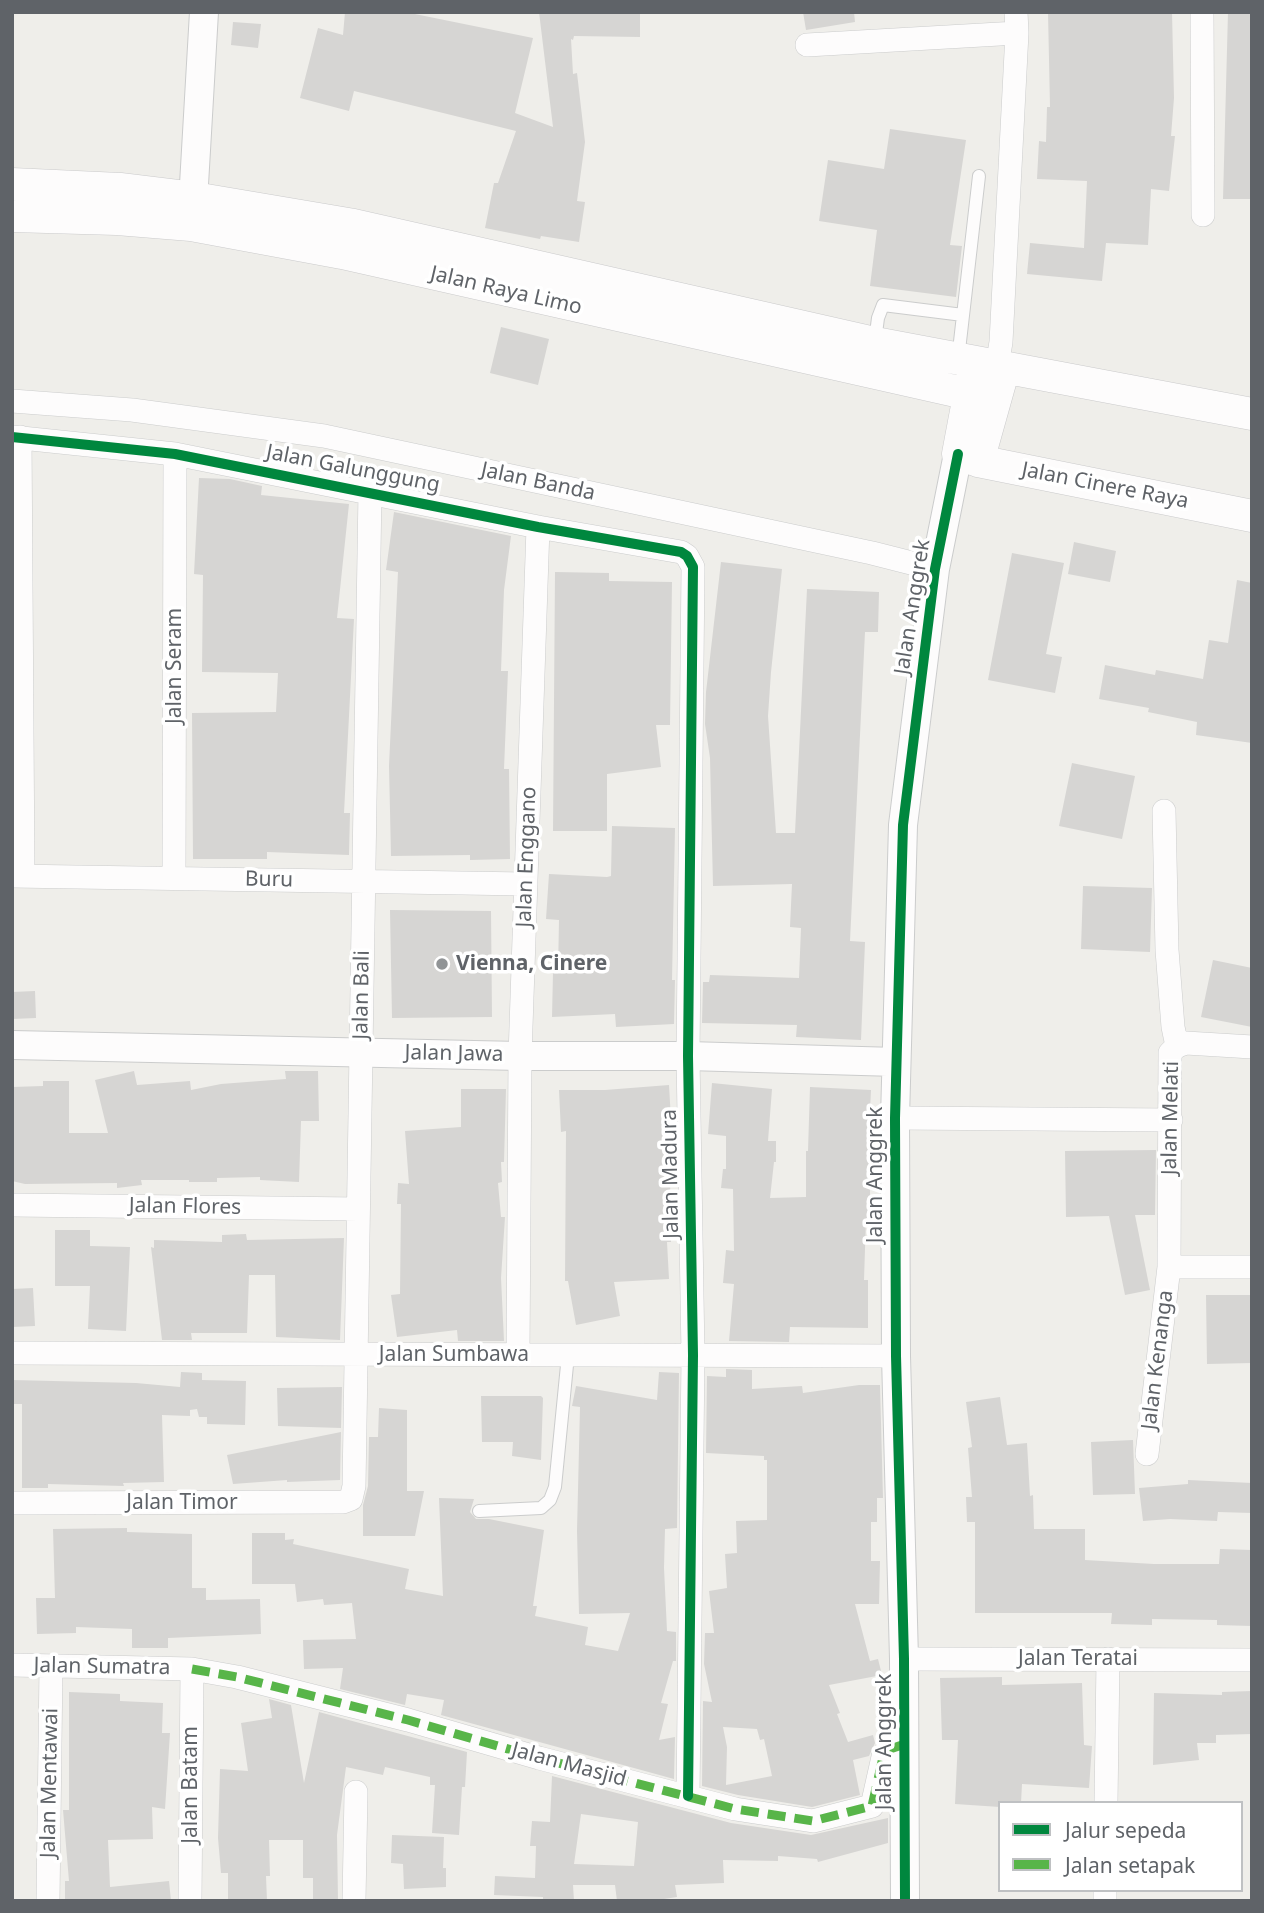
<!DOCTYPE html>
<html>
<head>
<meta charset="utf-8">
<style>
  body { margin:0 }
  #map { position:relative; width:1264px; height:1913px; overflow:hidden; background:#efeeea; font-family:"Noto Sans",sans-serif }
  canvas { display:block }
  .frame { position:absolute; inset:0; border:14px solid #5f6368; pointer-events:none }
  .legend { position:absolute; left:998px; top:1801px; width:245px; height:91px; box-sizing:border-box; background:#fff; border:2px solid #bfc1c3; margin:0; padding:9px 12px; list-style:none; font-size:21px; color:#5f6368 }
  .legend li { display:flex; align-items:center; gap:14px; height:35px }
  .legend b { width:35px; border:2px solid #bfc1c3 }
</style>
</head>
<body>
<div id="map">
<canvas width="1264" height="1913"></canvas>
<div class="frame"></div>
<ul class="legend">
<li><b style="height:9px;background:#00873e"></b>Jalur sepeda</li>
<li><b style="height:9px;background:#58b549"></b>Jalan setapak</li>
</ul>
</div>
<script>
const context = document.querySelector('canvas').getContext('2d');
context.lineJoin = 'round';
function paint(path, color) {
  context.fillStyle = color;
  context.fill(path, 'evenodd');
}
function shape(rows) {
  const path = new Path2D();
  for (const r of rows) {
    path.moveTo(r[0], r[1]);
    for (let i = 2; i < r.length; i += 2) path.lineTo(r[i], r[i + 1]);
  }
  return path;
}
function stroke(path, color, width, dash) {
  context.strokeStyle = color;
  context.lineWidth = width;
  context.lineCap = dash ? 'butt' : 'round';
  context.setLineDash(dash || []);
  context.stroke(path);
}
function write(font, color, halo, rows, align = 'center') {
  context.font = font + ' "Noto Sans",sans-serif';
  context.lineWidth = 7;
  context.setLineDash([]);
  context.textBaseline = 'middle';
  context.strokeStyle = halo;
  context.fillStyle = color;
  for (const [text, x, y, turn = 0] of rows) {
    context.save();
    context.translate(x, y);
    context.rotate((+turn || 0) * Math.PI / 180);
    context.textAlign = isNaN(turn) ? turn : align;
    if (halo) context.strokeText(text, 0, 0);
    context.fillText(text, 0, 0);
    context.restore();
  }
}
const building = shape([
  [345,12,405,12,533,38,515,113,553,127,539,12,640,12,640,37,574,36,573,40,571,39,573,74,577,73,585,142,577,201,585,202,579,242,541,236,540,239,485,228,494,183,498,183,516,131,354,91,349,111,300,98,318,28,343,35],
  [803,12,854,12,855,22,806,30],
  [1048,12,1172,12,1174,98,1171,136,1175,136,1169,191,1151,189,1148,245,1106,243,1102,281,1027,274,1030,243,1084,248,1087,181,1037,179,1039,141,1046,142,1047,107,1050,107],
  [1228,12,1252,12,1252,199,1223,199],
  [233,22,261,24,258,48,231,45],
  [890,129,966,140,950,245,962,246,956,297,870,286,877,230,819,221,828,160,884,169],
  [501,327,549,339,538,385,490,373],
  [199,478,230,479,262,486,261,495,349,504,337,618,354,619,344,813,350,813,349,855,267,852,267,859,193,859,192,713,276,712,278,673,202,672,203,575,194,574],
  [394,512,511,536,504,590,501,671,508,671,504,769,509,769,510,859,470,860,470,855,391,856,389,766,398,572,386,570],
  [1074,542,1116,551,1110,582,1068,574],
  [1012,553,1064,563,1046,654,1062,657,1055,693,988,680],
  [721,562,782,569,771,672,768,716,776,833,795,833,807,589,879,592,878,632,865,632,850,941,865,942,861,1040,796,1037,797,1025,702,1023,703,982,709,982,710,975,799,978,801,928,790,927,792,884,713,886,710,758,705,724,706,692],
  [555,572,609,573,609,581,672,582,670,725,656,725,661,767,607,774,607,831,553,831],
  [1237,580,1252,583,1252,743,1196,735,1197,722,1148,712,1149,708,1099,699,1105,665,1155,675,1156,670,1203,679,1209,640,1228,643],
  [1072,763,1135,776,1122,839,1059,826],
  [612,826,675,828,672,980,675,980,674,1024,616,1027,615,1014,552,1017,553,973,558,972,559,920,546,919,549,874,607,877,611,876],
  [1083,886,1152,888,1150,952,1081,949],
  [390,910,491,911,492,1017,392,1018],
  [1213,960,1252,968,1252,1027,1201,1017],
  [35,991,36,1018,12,1019,12,992],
  [134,1071,137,1085,190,1081,191,1090,221,1084,286,1079,285,1071,318,1071,319,1121,301,1121,299,1182,260,1180,260,1177,217,1178,217,1182,189,1182,189,1180,141,1180,142,1185,117,1188,117,1183,25,1184,12,1181,12,1087,43,1086,43,1081,69,1081,69,1133,108,1133,95,1080],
  [712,1083,772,1089,768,1141,776,1141,776,1162,774,1162,770,1198,806,1197,806,1151,808,1151,810,1087,871,1090,868,1151,870,1151,870,1218,866,1218,864,1280,868,1280,868,1328,790,1327,789,1342,729,1341,734,1284,723,1283,726,1250,734,1251,733,1189,721,1188,723,1169,726,1169,726,1136,708,1134],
  [669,1085,674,1172,670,1173,671,1242,667,1242,669,1279,614,1282,620,1316,576,1325,568,1281,565,1281,566,1131,561,1132,559,1090,605,1090],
  [461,1089,506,1089,504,1162,501,1162,502,1182,498,1183,501,1217,505,1217,501,1278,504,1341,458,1341,457,1330,397,1337,391,1295,400,1294,401,1204,397,1204,398,1183,409,1184,405,1131,461,1127],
  [1156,1150,1155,1215,1135,1215,1150,1290,1125,1295,1109,1216,1066,1217,1065,1151],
  [55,1230,90,1230,90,1246,130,1247,126,1331,88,1329,90,1286,55,1286],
  [246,1234,247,1240,344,1238,340,1340,276,1337,275,1275,249,1275,247,1333,191,1333,192,1340,162,1340,151,1247,154,1248,154,1240,222,1242,222,1235],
  [33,1288,35,1326,12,1327,12,1289],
  [1206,1295,1252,1295,1252,1363,1207,1364],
  [726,1369,752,1370,752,1389,802,1386,803,1393,859,1385,880,1385,883,1498,877,1498,877,1522,871,1522,871,1561,880,1561,879,1604,855,1604,870,1661,878,1659,882,1675,829,1685,840,1713,837,1714,848,1742,873,1735,875,1743,869,1756,853,1760,860,1795,812,1807,738,1795,702,1786,703,1701,712,1702,704,1664,705,1633,714,1633,709,1591,727,1588,725,1554,737,1553,736,1521,767,1520,767,1460,764,1460,764,1456,706,1453,707,1376,726,1377],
  [723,1727,757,1729,760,1740,764,1739,772,1776,726,1785,727,1747],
  [181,1372,202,1373,202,1380,246,1381,245,1425,207,1424,207,1417,199,1417,197,1409,190,1410,190,1416,162,1415,164,1482,123,1483,124,1486,48,1484,48,1488,22,1488,22,1404,12,1404,12,1380,136,1383,180,1387],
  [659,1372,679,1373,677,1528,665,1529,664,1568,667,1631,676,1632,676,1661,673,1661,661,1703,668,1704,659,1740,675,1737,674,1779,441,1715,444,1700,407,1694,405,1705,340,1689,343,1668,304,1669,303,1640,356,1639,352,1603,324,1605,323,1599,297,1602,295,1584,252,1584,252,1533,285,1533,285,1540,294,1539,293,1544,409,1569,405,1589,443,1596,439,1498,474,1499,470,1512,476,1519,489,1519,544,1530,533,1606,537,1606,535,1616,588,1627,585,1645,618,1651,630,1613,579,1614,577,1531,580,1407,572,1406,576,1386,657,1400],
  [342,1387,341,1428,278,1426,277,1388],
  [481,1396,541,1396,543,1398,541,1460,512,1456,513,1442,482,1442],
  [1000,1397,1007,1445,1027,1443,1030,1496,1033,1495,1034,1529,1085,1529,1085,1560,1154,1564,1219,1564,1220,1549,1252,1550,1252,1626,1217,1625,1217,1620,1152,1619,1152,1625,1111,1624,1112,1613,975,1613,975,1522,967,1522,966,1497,972,1497,968,1448,972,1447,966,1402],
  [379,1408,407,1410,407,1491,424,1491,415,1536,363,1536,363,1505,368,1486,369,1437,378,1437],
  [341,1432,340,1480,287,1482,287,1480,233,1484,227,1455],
  [1133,1440,1135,1494,1093,1495,1091,1442],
  [1188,1480,1252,1483,1252,1513,1218,1512,1217,1521,1170,1519,1143,1521,1139,1488,1188,1484],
  [127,1528,127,1532,192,1534,192,1588,206,1588,206,1600,260,1599,261,1634,168,1638,168,1648,132,1648,132,1629,76,1627,76,1633,37,1634,36,1598,55,1598,53,1529],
  [1002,1677,1002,1685,1082,1683,1084,1745,1092,1746,1089,1788,1022,1784,1021,1803,1000,1803,1000,1807,955,1804,958,1740,942,1740,940,1678],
  [1252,1691,1252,1734,1216,1735,1216,1743,1197,1743,1199,1760,1153,1765,1154,1693,1222,1695,1222,1692],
  [69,1692,120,1694,120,1701,163,1703,162,1733,170,1733,165,1809,152,1807,153,1839,108,1840,110,1887,169,1881,171,1901,65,1901,65,1881,69,1881,63,1810,69,1810],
  [269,1699,291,1705,304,1783,319,1712,467,1752,465,1787,462,1787,459,1835,432,1833,435,1785,430,1785,430,1777,385,1767,383,1775,346,1767,337,1835,338,1901,313,1901,313,1878,303,1878,303,1840,269,1840,270,1876,266,1876,267,1901,228,1901,228,1873,221,1873,218,1838,220,1769,248,1771,241,1723,272,1718],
  [552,1776,731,1823,811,1835,888,1818,888,1843,818,1862,817,1859,778,1856,778,1861,723,1860,724,1883,675,1885,677,1897,651,1901,617,1901,615,1885,573,1885,574,1901,543,1901,543,1897,494,1895,495,1876,535,1878,536,1846,530,1846,532,1821,550,1822],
  [581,1814,638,1822,634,1866,574,1864],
  [392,1835,444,1837,443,1868,446,1868,446,1887,404,1889,403,1864,391,1863]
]);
const service = shape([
  [875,341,878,318,883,305,963,315],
  [958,359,979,176],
  [479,1511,541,1508,550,1500,555,1487,568,1355]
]);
const minor = shape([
  [1202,12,1203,215],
  [807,45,1017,33],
  [997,366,1001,342,1017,33,1016,12],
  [12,401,132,410,324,436,872,553,935,569],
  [12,437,175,454,538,527,681,552,687,556,693,567,688,1056,693,1355,688,1796],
  [20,437,23,876],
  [1164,811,1167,950,1173,1027,1177,1046],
  [12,876,526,884],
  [174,878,175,454],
  [895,1118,1171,1120],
  [12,1205,358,1209],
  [1169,1267,1252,1267],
  [12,1353,896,1356],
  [518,1355,520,1056,538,527],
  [1147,1454,1169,1267,1170,1053,1177,1046,1186,1043,1252,1047],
  [12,1503,343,1502,351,1499,354,1486,370,491],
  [904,1659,1252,1660],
  [12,1665,192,1669,237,1677,408,1720,539,1758,735,1809,813,1821,872,1806,883,1757,887,1750,905,1744],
  [1106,1803,1108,1659],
  [48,1901,51,1666],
  [190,1901,192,1669],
  [354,1901,356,1792],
  [1105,1901,1105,1890]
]);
const tertiary = shape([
  [192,219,204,12],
  [12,1045,520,1056,688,1056,896,1062],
  [905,1901,904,1659,896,1356,895,1118,903,825,935,569,958,454]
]);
const secondary = shape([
  [12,184,120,189,194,198,354,225,875,343,1252,414],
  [12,216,117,219,191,225,342,253,995,400],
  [973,374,958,454,978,461,1252,516],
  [978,461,1001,379]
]);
const quiet = shape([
  [192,1669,237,1677,408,1720,539,1758,735,1809,813,1821,872,1806,883,1757,887,1750,905,1744]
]);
const cycleway = shape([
  [12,437,175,454,538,527,681,552,687,556,693,567,688,1056,693,1355,688,1796],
  [905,1901,904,1659,896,1356,895,1118,903,825,935,569,958,454]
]);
const markers = [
  [442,964,7,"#919496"]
];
const streetNames = [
  ["Jalan Raya Limo",506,291,13],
  ["Jalan Galunggung",353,469,11],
  ["Jalan Banda",538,482,12],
  ["Jalan Cinere Raya",1105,486,11],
  ["Jalan Anggrek",913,607,-81],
  ["Jalan Seram",175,666,-90],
  ["Jalan Enggano",527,857,-88],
  ["Buru",269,880,1],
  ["Jalan Bali",362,995,-89],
  ["Jalan Jawa",454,1054,1],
  ["Jalan Melati",1171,1118,-89],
  ["Jalan Madura",671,1174,-91],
  ["Jalan Anggrek",876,1175,-90],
  ["Jalan Flores",185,1207,1],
  ["Jalan Sumbawa",454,1355],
  ["Jalan Kenanga",1158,1360,-83],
  ["Jalan Timor",182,1503],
  ["Jalan Teratai",1078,1659],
  ["Jalan Sumatra",102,1667,1],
  ["Jalan Anggrek",885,1742,-90],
  ["Jalan Masjid",569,1765,15],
  ["Jalan Mentawai",50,1783,-89],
  ["Jalan Batam",191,1785,-90]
];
const poiNames = [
  ["Vienna, Cinere",456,964]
];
paint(building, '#d6d5d3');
stroke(service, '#cbcccc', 14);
stroke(minor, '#cbcccc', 24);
stroke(tertiary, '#cbcccc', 30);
stroke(secondary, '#cacacb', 33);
stroke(service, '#fdfcfc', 12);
stroke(minor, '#fdfcfc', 23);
stroke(tertiary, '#fdfcfc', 28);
stroke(secondary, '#fdfcfc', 32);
stroke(quiet, '#58b549', 9, [18, 9]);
stroke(cycleway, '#00873e', 10);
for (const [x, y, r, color] of markers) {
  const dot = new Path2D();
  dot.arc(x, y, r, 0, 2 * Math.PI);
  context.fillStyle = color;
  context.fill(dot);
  stroke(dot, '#fff', 2.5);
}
write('21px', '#5f6368', '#fff', streetNames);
write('bold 21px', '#5f6368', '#fff', poiNames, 'left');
</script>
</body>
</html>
